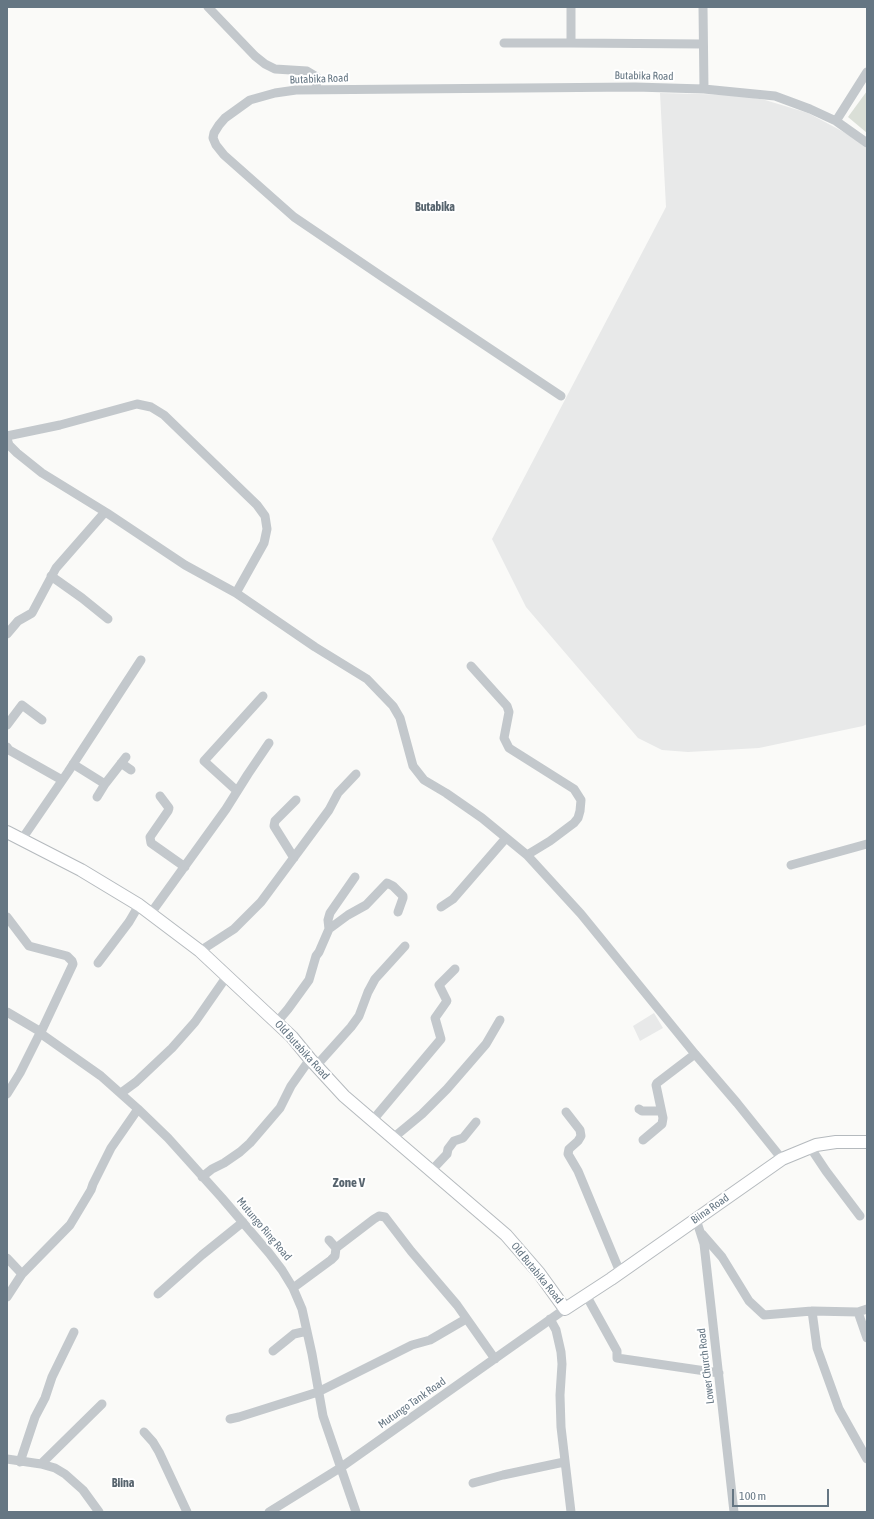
<!DOCTYPE html>
<html>
<head>
<meta charset="utf-8">
<style>
  body { margin:0 }
  #map { position:relative; width:874px; height:1519px; overflow:hidden; background:#fafaf8; font-family:"Asap Condensed",sans-serif }
  canvas { display:block }
  .frame { position:absolute; inset:0; border:8px solid #657683; pointer-events:none }
  .scale { position:absolute; left:732px; top:1489px; width:97px; height:18px; box-sizing:border-box; border:2px solid #657683; border-top:0; padding-left:5px; font-size:12px; line-height:14px; white-space:nowrap; color:#657683; -webkit-text-stroke:3px #fff; paint-order:stroke }
</style>
</head>
<body>
<div id="map">
<canvas width="874" height="1519"></canvas>
<div class="frame"></div>
<div class="scale">100 m</div>
</div>
<script>
const context = document.querySelector('canvas').getContext('2d');
context.lineJoin = 'round';
function paint(path, color) {
  context.fillStyle = color;
  context.fill(path, 'evenodd');
}
function shape(rows) {
  const path = new Path2D();
  for (const r of rows) {
    path.moveTo(r[0], r[1]);
    for (let i = 2; i < r.length; i += 2) path.lineTo(r[i], r[i + 1]);
  }
  return path;
}
function stroke(path, color, width, dash) {
  context.strokeStyle = color;
  context.lineWidth = width;
  context.lineCap = dash ? 'butt' : 'round';
  context.setLineDash(dash || []);
  context.stroke(path);
}
function write(font, color, halo, rows, align = 'center') {
  context.font = font + ' "Asap Condensed",sans-serif';
  context.lineWidth = 4;
  context.setLineDash([]);
  context.textBaseline = 'middle';
  context.strokeStyle = halo;
  context.fillStyle = color;
  for (const [text, x, y, turn = 0] of rows) {
    context.save();
    context.translate(x, y);
    context.rotate((+turn || 0) * Math.PI / 180);
    context.textAlign = isNaN(turn) ? turn : align;
    if (halo) context.strokeText(text, 0, 0);
    context.fillText(text, 0, 0);
    context.restore();
  }
}
const built = shape([
  [660,93,737,95,765,100,808,113,853,137,867,149,867,724,863,726,759,748,688,752,662,750,638,738,526,607,492,539,666,207],
  [654,1013,663,1028,640,1041,633,1026]
]);
const green = shape([
  [867,91,867,133,848,117]
]);
const minor = shape([
  [208,7,255,56,265,64,275,69,307,71,317,77,316,90],
  [571,7,571,43,703,44],
  [703,7,704,89],
  [504,43,571,43],
  [836,121,867,72],
  [561,396,384,278,294,217,224,155,216,145,213,138,214,133,219,125,225,118,250,100,275,93,296,90,635,87,704,89,775,96,810,109,836,121,867,143],
  [7,436,60,425,137,404,151,407,164,415,257,505,265,516,267,529,264,543,236,593],
  [7,439,9,445,17,453,42,473,107,513,185,565,236,593,315,647,367,679,393,706,400,718,413,766,424,780,446,793,482,818,527,855,581,914,695,1054,737,1103,782,1159],
  [51,576,82,598,108,619],
  [7,634,18,621,32,613,56,568,105,512],
  [471,666,507,706,509,712,504,738,509,748,574,789,581,800,580,811,578,818,574,823,550,841,527,855],
  [7,725,22,705,42,720],
  [7,747,9,750,62,780],
  [121,763,131,770],
  [73,764,105,784,126,757],
  [237,791,204,761,263,696],
  [160,796,169,808,168,811,150,837,151,843,185,867],
  [97,797,105,784],
  [22,839,68,772,141,660],
  [294,858,274,826,275,821,296,800],
  [791,865,867,844],
  [441,907,453,899,506,838],
  [151,913,226,809,248,774,269,743],
  [7,917,29,946,67,956,72,961,73,964,41,1032],
  [329,929,328,920,330,913,355,877],
  [200,951,234,929,261,902,329,810,338,793,356,774],
  [98,963,129,922,139,905],
  [7,1012,41,1032,40,1033,101,1076,138,1109,168,1138,222,1198,269,1253,282,1270,293,1288,302,1309,312,1354,323,1416,356,1512],
  [277,1022,288,1009,309,980,316,956,319,952,329,929,348,915,366,905,387,883,393,886,403,896,403,898,398,912],
  [316,1066,351,1027,359,1016,368,992,375,979,405,946],
  [121,1093,136,1082,172,1048,195,1022,227,976],
  [7,1094,20,1073,40,1033],
  [639,1109,642,1111,660,1111],
  [566,1112,580,1130,581,1136,578,1141,569,1149,568,1154,578,1171,620,1272],
  [372,1121,441,1039,435,1018,447,1001,439,985,455,969],
  [393,1138,422,1114,447,1089,486,1044,500,1020],
  [643,1140,662,1124,663,1118,656,1085,657,1083,695,1054],
  [810,1147,826,1171,860,1216],
  [431,1171,447,1154,448,1149,454,1141,463,1138,476,1122],
  [202,1177,212,1169,224,1163,240,1152,250,1143,280,1108,291,1086,310,1059],
  [696,1219,704,1244,734,1512],
  [702,1234,722,1257,749,1301,764,1315,812,1311,858,1312,867,1309],
  [329,1240,336,1248],
  [7,1258,22,1274],
  [293,1288,331,1260,335,1256,336,1248,374,1219,379,1216,385,1217,411,1251,457,1305,495,1359],
  [158,1294,202,1255,243,1222],
  [586,1295,617,1351,617,1358,719,1373],
  [7,1297,22,1274,70,1225,91,1190,93,1184,111,1148,138,1109],
  [812,1311,817,1348,839,1409,867,1459],
  [858,1312,867,1338],
  [550,1319,556,1330,561,1352,562,1364,560,1395,561,1427,571,1512],
  [273,1351,294,1334,307,1331],
  [230,1419,239,1417,318,1392,412,1345,430,1340,466,1319],
  [144,1432,153,1442,159,1452,187,1512],
  [7,1459,41,1464,55,1468,65,1474,83,1490,99,1512],
  [20,1462,35,1417,45,1398,52,1377,74,1332],
  [41,1464,102,1404],
  [473,1483,503,1475,564,1462],
  [269,1512,340,1468,565,1309]
]);
const major = shape([
  [7,832,81,870,139,905,200,951,292,1037,310,1059,344,1096,506,1235,539,1273,565,1309,611,1279,782,1159,816,1145,836,1142,867,1142]
]);
const streetNames = [
  ["Butabika Road",644,76,1],
  ["Butabika Road",319,79,-2],
  ["Old Butabika Road",302,1050,48],
  ["Biina Road",710,1209,-35],
  ["Mutungo Ring Road",264,1229,50],
  ["Old Butabika Road",537,1273,51],
  ["Lower Church Road",706,1366,-97],
  ["Mutungo Tank Road",412,1403,-35]
];
const neighbourhoodNames = [
  ["Butabika",435,207],
  ["Biina",123,1483]
];
const quarterNames = [
  ["Zone V",349,1183]
];
paint(built, '#e8e9e9');
paint(green, '#dadfd7');
stroke(major, '#b5babe', 14);
stroke(minor, '#c3c8cc', 9);
stroke(major, '#fff', 12);
write('11px', '#657683', '#fff', streetNames);
write('bold 12px', '#57646e', '#fff', neighbourhoodNames);
write('bold 13px', '#57646e', '#fff', quarterNames);
</script>
</body>
</html>
